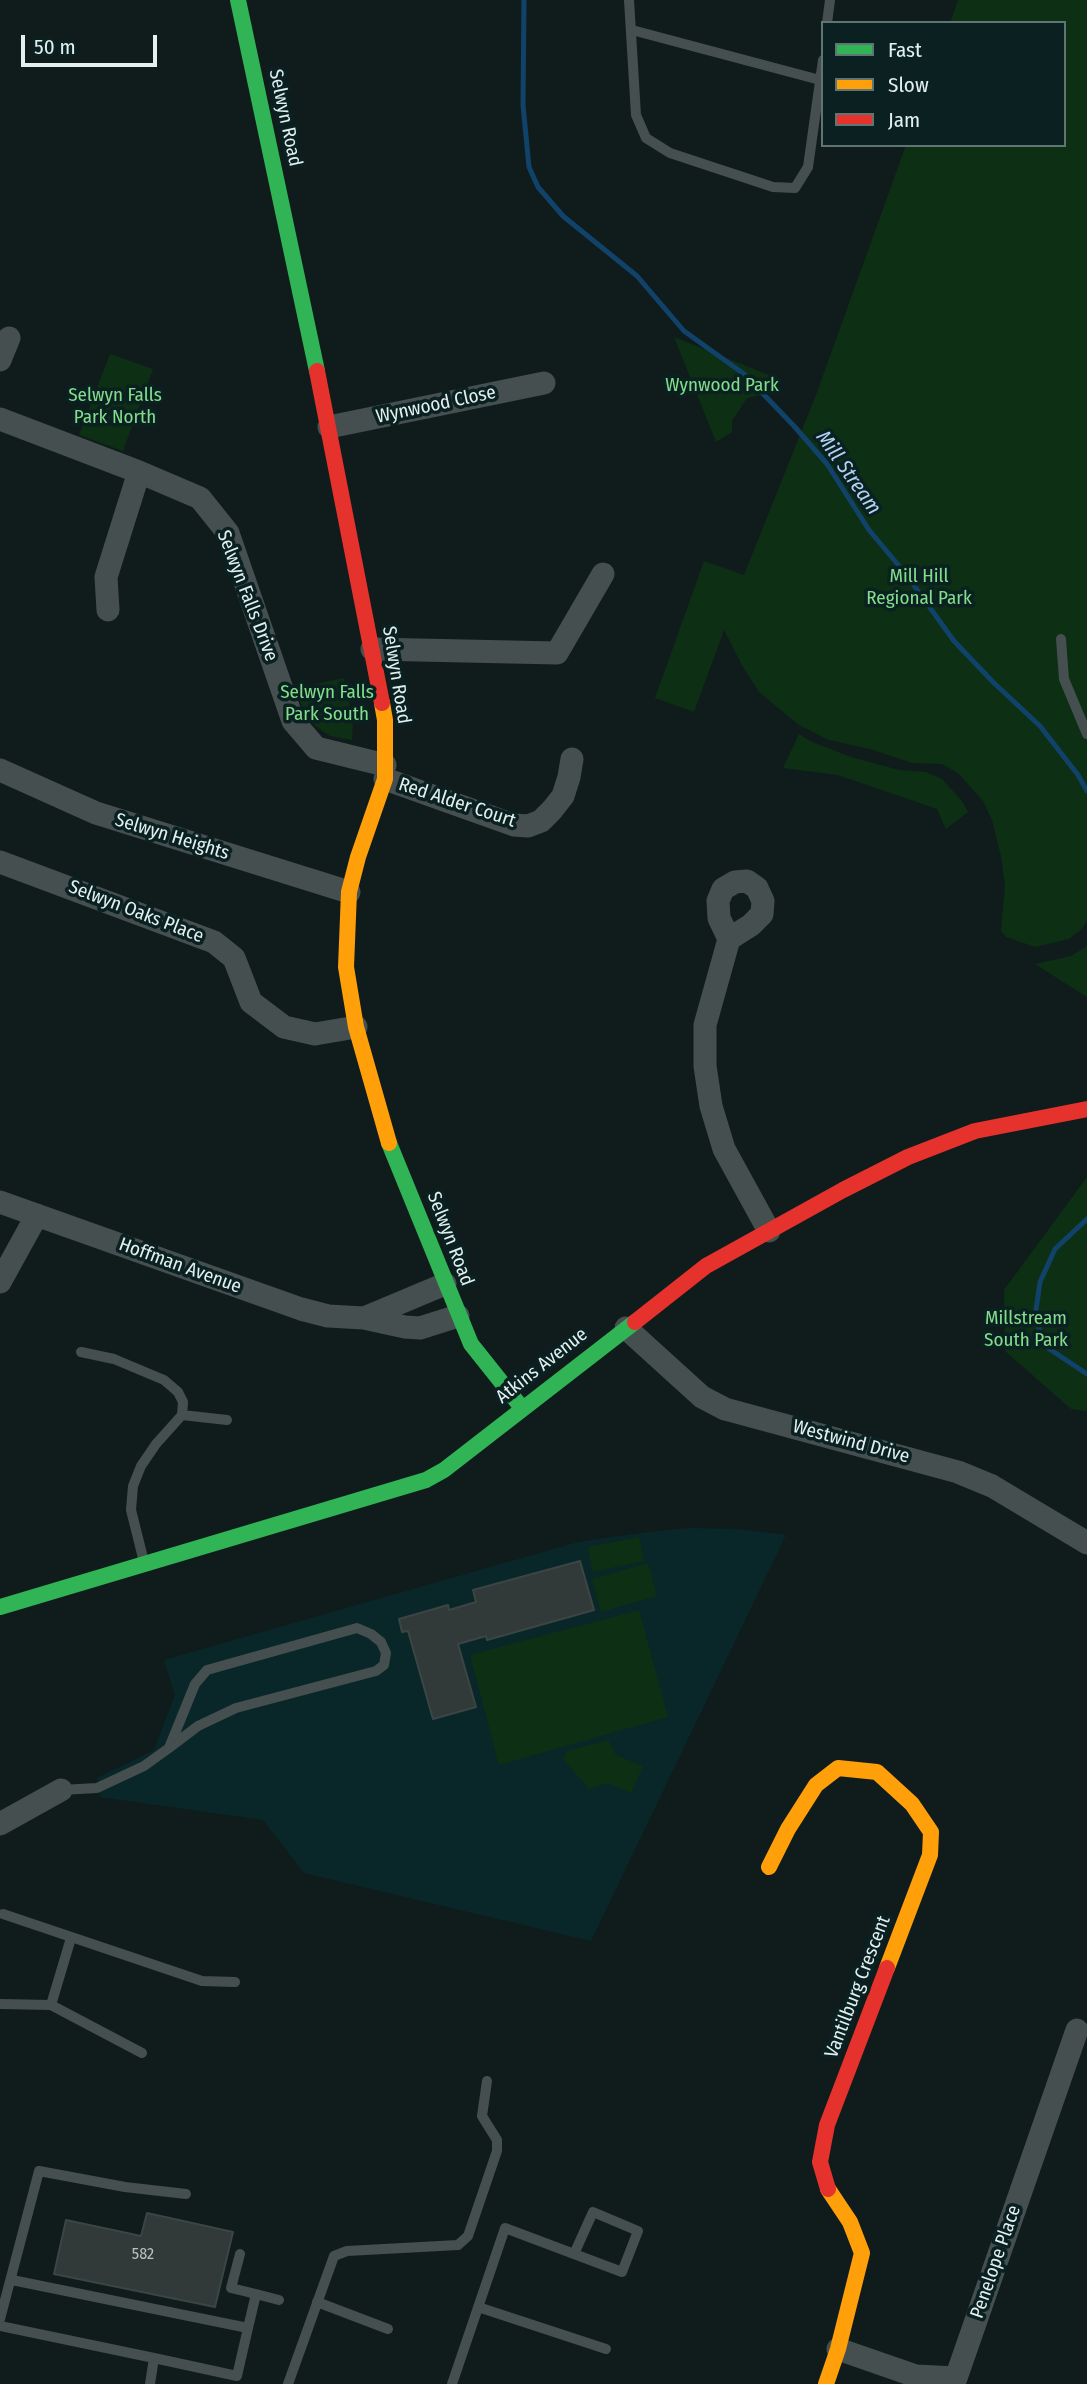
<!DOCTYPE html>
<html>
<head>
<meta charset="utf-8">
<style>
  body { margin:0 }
  #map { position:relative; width:1087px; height:2384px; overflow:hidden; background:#101c1c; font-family:"Fira Sans Condensed",sans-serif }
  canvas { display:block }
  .legend { position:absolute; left:821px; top:21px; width:245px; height:126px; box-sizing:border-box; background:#0b2121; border:2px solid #617474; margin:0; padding:9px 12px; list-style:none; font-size:21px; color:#e3f0f0 }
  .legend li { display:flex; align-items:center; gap:14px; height:35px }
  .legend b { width:35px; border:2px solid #617474 }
  .scale { position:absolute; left:21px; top:35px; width:136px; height:32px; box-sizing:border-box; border:4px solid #e3f0f0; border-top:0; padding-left:9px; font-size:21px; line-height:24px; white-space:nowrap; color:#e3f0f0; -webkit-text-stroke:5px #0b2121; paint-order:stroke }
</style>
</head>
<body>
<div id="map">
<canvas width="1087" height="2384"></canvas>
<ul class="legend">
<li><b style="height:9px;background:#30b455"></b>Fast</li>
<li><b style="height:9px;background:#ff9f0a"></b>Slow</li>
<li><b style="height:9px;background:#e5322d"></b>Jam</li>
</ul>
<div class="scale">50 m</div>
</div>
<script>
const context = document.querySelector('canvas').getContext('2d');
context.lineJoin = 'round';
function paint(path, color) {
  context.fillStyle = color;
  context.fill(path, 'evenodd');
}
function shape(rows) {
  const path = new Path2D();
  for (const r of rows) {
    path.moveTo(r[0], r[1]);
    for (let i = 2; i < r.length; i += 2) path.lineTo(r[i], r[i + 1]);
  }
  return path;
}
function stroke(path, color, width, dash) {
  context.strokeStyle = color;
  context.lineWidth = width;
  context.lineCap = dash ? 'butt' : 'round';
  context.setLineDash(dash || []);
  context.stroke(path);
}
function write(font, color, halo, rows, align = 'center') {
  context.font = font + ' "Fira Sans Condensed",sans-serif';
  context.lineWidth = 7;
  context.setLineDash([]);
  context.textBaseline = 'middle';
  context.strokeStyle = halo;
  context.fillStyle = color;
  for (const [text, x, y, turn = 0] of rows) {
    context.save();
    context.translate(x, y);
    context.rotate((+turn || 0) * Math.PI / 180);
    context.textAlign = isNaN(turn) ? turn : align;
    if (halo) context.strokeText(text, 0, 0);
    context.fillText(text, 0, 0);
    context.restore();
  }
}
const built = shape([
  [689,1528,736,1529,786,1535,591,1941,304,1873,263,1820,100,1797,97,1778,154,1750,175,1695,164,1660,578,1542,648,1532]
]);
const green = shape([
  [958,0,1087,0,1087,920,1082,929,1069,939,1035,947,1006,937,1001,931,1005,886,1001,856,992,820,983,801,958,773,942,764,912,763,870,749,829,740,799,725,759,692,743,667,724,630,694,712,655,698,704,561,744,575,816,395,906,145,1064,145,1064,23,950,23],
  [674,337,769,375,766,394,747,398,732,421,732,432,716,442],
  [110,354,153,369,123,451,79,435],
  [344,678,353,722,352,740,330,736,314,725,303,709,295,688],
  [799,734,812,742,851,757,899,770,926,772,942,779,962,801,968,812,946,829,937,809,838,775,783,768],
  [1087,946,1087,997,1035,964,1071,956],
  [1087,1177,1087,1411,1071,1409,1005,1351,1004,1290],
  [639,1537,644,1561,593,1572,588,1547],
  [648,1563,657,1596,601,1612,592,1579],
  [639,1610,668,1717,499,1765,470,1655],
  [608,1740,616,1755,643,1766,631,1793,608,1783,589,1789,563,1759,567,1751]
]);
const stream = shape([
  [524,0,523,105,529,167,538,187,563,216,637,276,684,331,744,374,794,426,827,464,869,530,905,573,954,641,993,682,1040,726,1078,775,1087,791],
  [1087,1219,1055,1249,1040,1282,1035,1317,1045,1346,1087,1374]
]);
const building = shape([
  [580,1561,594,1610,487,1640,486,1636,458,1644,476,1707,433,1719,408,1631,402,1632,399,1619,448,1605,449,1610,476,1602,473,1590,580,1561],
  [147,2213,233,2232,215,2307,54,2274,66,2220,141,2236,147,2213]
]);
const lane = shape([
  [629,0,636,115,646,138,670,153,773,187,795,188,808,167,823,60],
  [827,23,830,0],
  [632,30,820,80],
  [1061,639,1064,679,1087,734],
  [81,1352,114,1359,164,1380,178,1392,183,1402,182,1415],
  [144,1562,131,1510,133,1486,141,1466,156,1444,182,1415,227,1420],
  [61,1790,97,1788,144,1766,169,1748,198,1726,236,1708,376,1671,384,1665,386,1653,381,1642,371,1634,357,1628,207,1670,195,1684,169,1748],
  [3,1914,202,1981,235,1982],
  [0,2004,51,2005,142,2053],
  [51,2005,71,1938],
  [240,2254,231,2288,256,2294,248,2328],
  [12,2280,248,2328,237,2376,154,2358,150,2384],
  [256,2294,279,2300],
  [317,2302,388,2329],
  [478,2307,606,2349],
  [0,2319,39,2171,125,2187,186,2194],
  [0,2326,154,2358],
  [288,2384,334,2256,347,2251,458,2245,468,2236,497,2151,497,2140,482,2116,487,2081],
  [452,2384,505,2228,622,2272,638,2231,593,2212,574,2254]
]);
const street = shape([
  [0,360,9,338],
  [0,419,139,472,200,498,228,533,293,721,316,748,385,765],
  [329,427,544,383],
  [108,610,106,577,139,472],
  [372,649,557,653,603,574],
  [0,770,96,813,349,892],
  [385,779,514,825,528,826,541,821,552,810,563,796,569,777,572,759],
  [0,862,214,942,234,958,251,1002,284,1027,315,1034,356,1027],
  [729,939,719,918,718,901,723,889,735,882,747,881,757,888,763,901,762,914,751,925,729,939,705,1025,705,1066,711,1106,724,1149,769,1231],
  [0,1202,301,1309,328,1316,364,1318,405,1327,420,1328,458,1316],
  [0,1282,37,1215],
  [364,1318,445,1284],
  [626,1328,702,1397,725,1409,958,1472,992,1486,1087,1543],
  [0,1824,61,1790],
  [838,2349,916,2376,956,2378,1077,2030]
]);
const fast = shape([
  [238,0,317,371],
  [389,1143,471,1344,522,1408],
  [0,1607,426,1480,444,1470,635,1322]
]);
const slow = shape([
  [382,703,385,720,385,779,358,857,349,892,346,967,356,1027,389,1143],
  [769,1867,788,1829,816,1785,838,1768,877,1772,912,1804,931,1832,930,1855,887,1968],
  [826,2384,838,2349,862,2253,850,2222,828,2189]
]);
const jam = shape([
  [317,371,382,703],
  [635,1322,706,1266,843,1190,908,1157,975,1131,1087,1109],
  [828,2189,820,2162,827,2125,887,1968]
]);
const numberNames = [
  ["582",143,2255]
];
const streetNames = [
  ["Selwyn Road",285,118,78],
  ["Wynwood Close",436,405,-12],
  ["Selwyn Falls Drive",247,596,69],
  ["Selwyn Road",396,675,81],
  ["Red Alder Court",457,803,18],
  ["Selwyn Heights",172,837,17],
  ["Selwyn Oaks Place",136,912,21],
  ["Selwyn Road",450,1239,69],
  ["Hoffman Avenue",180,1266,20],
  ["Atkins Avenue",542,1366,-38],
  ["Westwind Drive",851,1442,15],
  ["Vantilburg Crescent",858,1987,-69],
  ["Penelope Place",996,2262,-71]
];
const parkNames = [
  ["Wynwood Park",722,386],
  ["Selwyn Falls",115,396],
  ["Park North",115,418],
  ["Mill Hill",919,577],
  ["Regional Park",919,599],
  ["Selwyn Falls",327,693],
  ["Park South",327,715],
  ["Millstream",1026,1319],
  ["South Park",1026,1341]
];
const waterNames = [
  ["Mill Stream",848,473,55]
];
paint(built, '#092728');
paint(green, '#0d2f14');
stroke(stream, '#114269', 5);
paint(building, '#313a39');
stroke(building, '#3b4544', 2);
stroke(lane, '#464f4f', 10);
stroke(street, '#464f4f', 23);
stroke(fast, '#30b455', 16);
stroke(slow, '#ff9f0a', 16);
stroke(jam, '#e5322d', 16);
write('16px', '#b6c2c2', null, numberNames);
write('19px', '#e3f0f0', '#0b2121', streetNames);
write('19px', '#83de8b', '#0b2121', parkNames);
write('italic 21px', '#b2d3f4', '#0b2121', waterNames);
</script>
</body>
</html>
